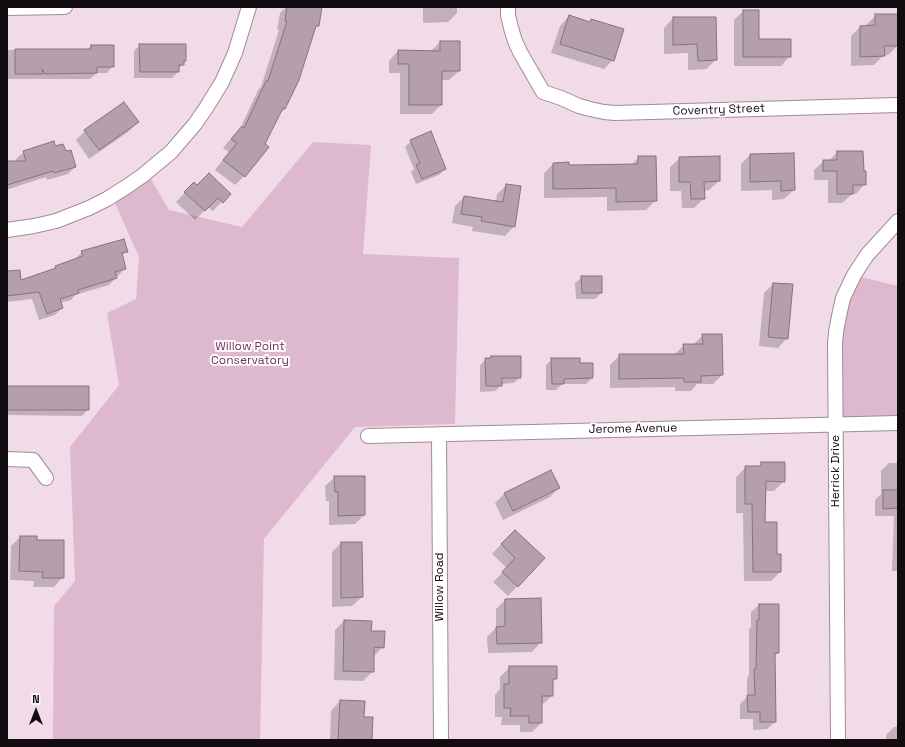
<!DOCTYPE html>
<html>
<head>
<meta charset="utf-8">
<style>
  body { margin:0 }
  #map { position:relative; width:905px; height:747px; overflow:hidden; background:#f2dbe8; font-family:"Space Grotesk",sans-serif }
  canvas { display:block }
  .frame { position:absolute; inset:0; border:8px solid #130c10; pointer-events:none }
  .north { position:absolute; left:16px; top:691px; width:40px; height:40px; -webkit-text-stroke:3px #fff; paint-order:stroke; rotate:0deg; font-size:11px; font-weight:700; line-height:16px; text-align:center; color:#130c10 }
  .north::after { content:''; display:block; margin:auto; width:14px; height:18px; background:#130c10; clip-path:polygon(50% 0,100% 100%,50% 72%,0 100%) }
</style>
</head>
<body>
<div id="map">
<canvas width="905" height="747"></canvas>
<div class="frame"></div>
<div class="north">N</div>
</div>
<script>
const context = document.querySelector('canvas').getContext('2d');
context.lineJoin = 'round';
function paint(path, color) {
  context.fillStyle = color;
  context.fill(path, 'evenodd');
}
function shape(rows) {
  const path = new Path2D();
  for (const r of rows) {
    path.moveTo(r[0], r[1]);
    for (let i = 2; i < r.length; i += 2) path.lineTo(r[i], r[i + 1]);
  }
  return path;
}
function stroke(path, color, width, dash) {
  context.strokeStyle = color;
  context.lineWidth = width;
  context.lineCap = dash ? 'butt' : 'round';
  context.setLineDash(dash || []);
  context.stroke(path);
}
function write(font, color, halo, rows, align = 'center') {
  context.font = font + ' "Space Grotesk",sans-serif';
  context.lineWidth = 4;
  context.setLineDash([]);
  context.textBaseline = 'middle';
  context.strokeStyle = halo;
  context.fillStyle = color;
  for (const [text, x, y, turn = 0] of rows) {
    context.save();
    context.translate(x, y);
    context.rotate((+turn || 0) * Math.PI / 180);
    context.textAlign = isNaN(turn) ? turn : align;
    if (halo) context.strokeText(text, 0, 0);
    context.fillText(text, 0, 0);
    context.restore();
  }
}
const green = shape([
  [313,142,371,145,363,254,459,258,455,424,355,427,264,539,260,740,53,740,54,606,75,581,70,447,119,385,107,313,136,299,139,257,114,201,151,179,169,210,242,227],
  [854,275,898,286,898,420,838,421,838,344]
]);
const shadow = shape([
  [286,7,321,7,318,26,313,30,285,109,278,115,264,145,267,147,244,176,235,185,215,170,229,152,223,148,233,136,240,129,258,90,261,87,279,30,277,30,280,13],
  [423,7,457,7,457,13,448,22,423,23],
  [743,11,758,40,790,56,781,66,734,66,734,20],
  [876,15,898,45,888,55,884,55,874,65,851,66,851,36,860,27,866,26,866,25],
  [569,16,589,22,591,20,613,60,604,69,551,53,560,26],
  [673,18,716,60,706,69,688,70,688,53,664,54,664,28],
  [440,42,459,71,449,80,441,80,441,105,432,114,400,114,400,73,389,73,389,61,398,51,430,52],
  [140,45,185,60,183,62,183,64,178,69,178,72,172,78,134,78,134,51],
  [91,46,113,66,107,73,97,73,90,79,39,79,37,78,36,79,7,79,7,50,87,50],
  [138,122,128,132,89,159,76,140,85,131],
  [411,141,445,169,439,175,416,184,411,172,414,169,405,147],
  [55,147,65,153,75,167,68,174,47,180,46,177,9,189,7,191,7,162,17,162,16,159,24,152],
  [837,152,865,184,856,194,852,194,842,203,828,203,828,180,814,180,814,170,824,161,829,161],
  [750,155,794,190,784,199,772,200,772,190,741,191,741,164],
  [639,157,656,200,646,210,607,211,607,197,544,198,544,173,553,164,568,166,631,165],
  [680,158,719,181,709,190,704,191,704,198,694,208,682,208,681,191,670,191,670,167],
  [194,183,197,186,229,194,213,211,208,207,195,220,176,202],
  [507,185,514,226,505,236,472,231,473,227,452,223,455,206,464,197,496,202,497,194],
  [126,251,122,256,125,268,118,276,115,277,116,278,109,285,75,295,71,300,60,303,62,308,55,315,39,320,32,299,7,302,7,272,20,281,52,271,56,266,75,259,82,252],
  [582,277,601,293,595,299,576,299,575,283],
  [773,284,787,338,778,348,759,346,764,293],
  [703,335,722,375,713,384,697,384,691,391,675,391,675,387,610,388,610,365,620,355,674,355,684,345,693,345],
  [486,359,520,377,514,383,501,384,501,385,495,391,480,392,480,365],
  [552,359,579,364,592,378,586,384,562,384,556,390,546,390,546,365],
  [7,387,88,409,82,416,7,415],
  [762,463,784,481,774,491,765,491,764,523,776,555,780,572,771,581,744,581,743,513,736,513,736,477,746,467,757,467],
  [889,463,898,463,898,571,892,571,894,516,875,516,875,500,881,494,881,471],
  [551,471,559,487,550,497,503,520,495,503,504,494],
  [335,477,364,515,355,524,329,525,329,501,326,501,325,486],
  [20,537,36,537,36,541,63,577,54,587,33,587,34,581,10,580,11,546],
  [505,540,544,558,508,596,493,582,507,568,492,554],
  [341,543,362,597,352,606,332,607,332,552],
  [505,600,541,642,532,652,488,653,487,637,496,628,496,609],
  [759,605,778,653,774,657,775,722,767,729,753,730,753,719,740,719,740,704,747,697,747,678,749,675,749,629,751,627,751,612],
  [344,621,370,632,383,647,373,657,373,671,363,681,334,680,335,630],
  [510,667,556,678,552,683,552,696,542,705,541,705,541,723,532,732,520,732,520,725,501,725,502,717,495,717,495,695,500,689,500,677],
  [340,701,371,740,330,740,331,711],
  [894,727,898,727,898,740,886,740,886,735]
]);
const building = shape([
  [287,7,322,7,319,26,316,26,299,80,285,109,283,108,265,144,269,147,245,177,223,160,237,143,231,139,242,126,244,128,266,81,268,81,287,21,285,21,287,7],
  [743,10,759,10,759,39,791,39,791,57,743,57,743,10],
  [875,14,898,14,898,46,884,46,885,56,860,57,860,26,875,25,875,14],
  [569,15,590,22,591,19,624,29,614,61,560,44,569,15],
  [673,17,716,17,717,60,698,61,697,44,673,45,673,17],
  [440,41,460,41,460,71,442,71,442,105,409,105,409,64,398,64,398,50,440,51,440,41],
  [139,44,186,44,186,61,184,61,184,65,179,65,179,72,140,72,139,44],
  [91,45,114,45,114,67,97,67,97,73,45,74,42,69,43,74,15,74,15,49,91,49,91,45],
  [124,102,139,122,99,150,84,130,124,102],
  [431,131,446,169,422,179,416,165,420,163,410,140,431,131],
  [54,141,55,146,63,144,66,151,71,150,76,167,54,173,53,171,7,185,7,161,26,161,23,151,54,141],
  [837,151,863,151,864,171,866,171,866,185,853,185,853,194,837,194,837,171,823,171,823,160,837,160,837,151],
  [794,153,795,190,781,191,781,181,750,182,750,154,794,153],
  [638,156,656,156,657,201,616,202,616,188,553,189,553,163,569,162,569,165,638,164,638,156],
  [720,156,720,181,704,182,705,199,691,199,690,182,679,182,679,157,720,156],
  [209,173,231,194,223,203,218,198,205,211,184,192,194,182,197,185,209,173],
  [506,184,521,186,515,227,481,221,482,217,461,214,464,196,503,202,506,184],
  [124,239,128,252,122,253,126,269,115,272,117,278,78,290,79,293,60,299,63,308,47,314,39,292,7,296,7,271,20,270,21,280,56,268,55,266,83,256,81,251,124,239],
  [581,276,602,276,602,293,582,293,581,276],
  [773,283,793,284,788,339,768,337,773,283],
  [702,334,722,334,723,375,701,376,701,382,684,382,684,378,619,379,619,354,684,354,683,344,703,344,702,334],
  [491,356,521,356,521,378,502,378,502,386,486,386,485,358,491,358,491,356],
  [551,358,580,358,580,363,593,363,593,378,564,379,564,384,552,384,551,358],
  [7,386,89,386,89,410,7,410,7,386],
  [761,462,785,462,785,482,766,481,765,522,777,522,777,554,781,554,781,572,753,572,752,504,745,504,745,466,761,466,761,462],
  [551,470,560,488,513,511,504,493,551,470],
  [334,476,365,476,365,515,338,516,338,492,335,492,334,476],
  [883,490,898,490,898,508,883,509,883,490],
  [515,530,545,558,518,587,502,572,515,558,501,544,515,530],
  [20,536,37,536,37,540,64,540,64,578,42,578,43,572,19,571,20,536],
  [341,542,362,542,363,597,341,598,341,542],
  [541,598,542,643,497,644,496,627,505,626,505,599,541,598],
  [759,604,779,604,779,653,775,653,776,722,760,722,760,712,748,712,747,695,755,695,754,669,756,669,757,620,759,620,759,604],
  [344,620,372,621,371,631,385,631,384,648,374,647,374,672,343,671,344,620],
  [509,666,557,666,557,679,553,679,553,696,542,696,542,723,529,723,529,716,510,716,511,708,504,708,504,684,509,684,509,666],
  [340,700,365,701,364,717,373,717,372,740,338,740,340,700]
]);
const minor = shape([
  [508,7,508,15,511,28,515,41,520,52,543,92,561,98,579,106,590,109,604,112,615,113,898,105],
  [7,8,65,7],
  [7,230,34,226,56,221,89,208,107,199,126,187,142,176,171,152,195,124,206,108,222,82,235,53,249,7],
  [439,434,441,740],
  [368,436,898,423],
  [7,459,33,460,46,478],
  [838,740,835,344,836,332,839,316,843,298,854,275,867,255,898,221]
]);
const streetNames = [
  ["Coventry Street",719,110,-2],
  ["Jerome Avenue",633,429,-1],
  ["Herrick Drive",836,471,-90],
  ["Willow Road",440,587,-90]
];
const parkNames = [
  ["Willow Point",250,347],
  ["Conservatory",250,361]
];
paint(green, '#ddb8ce');
paint(shadow, '#0003');
paint(building, '#b59fac');
stroke(building, '#86727e', 1);
stroke(minor, '#9f8b97', 16);
stroke(minor, '#fff', 14);
write('12px', '#130c10', '#fff', streetNames);
write('12px', '#742f5e', '#fff', parkNames);
</script>
</body>
</html>
